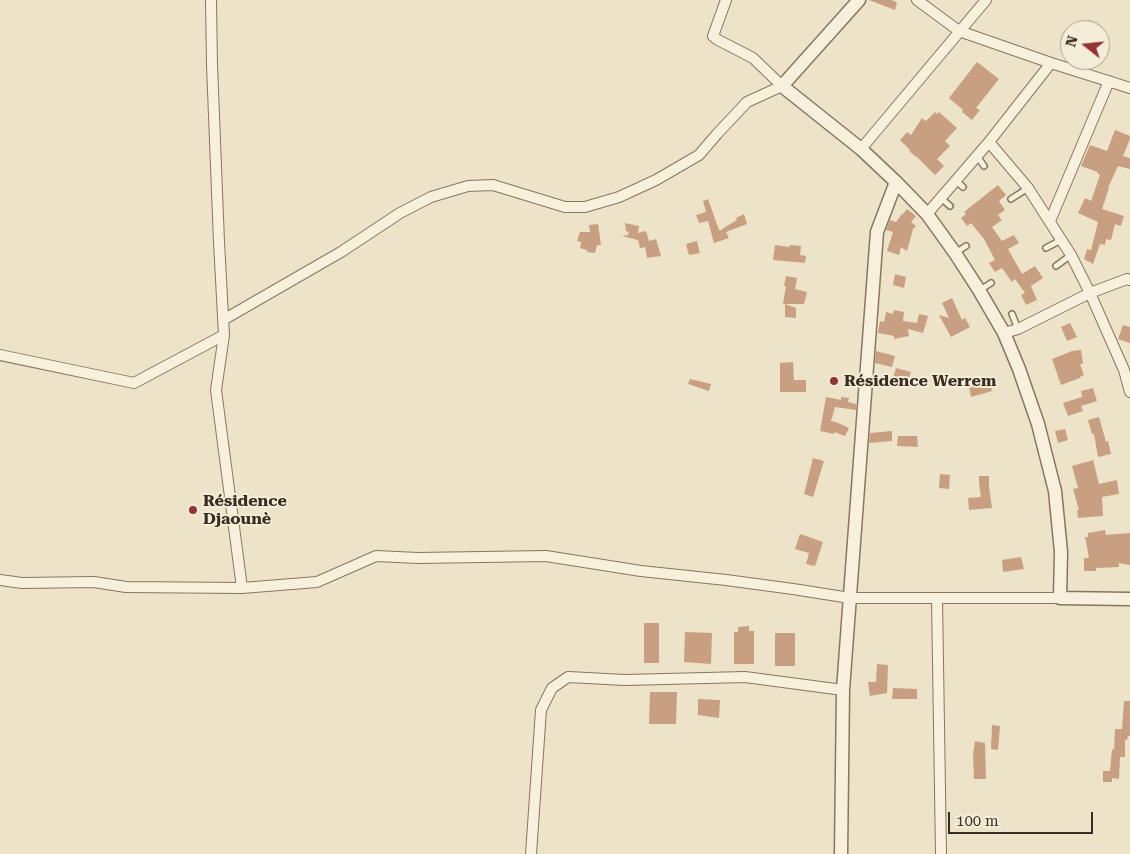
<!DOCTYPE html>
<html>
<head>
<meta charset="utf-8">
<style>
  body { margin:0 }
  #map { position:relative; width:1130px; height:854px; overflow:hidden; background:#ede3c9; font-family:"Roboto Serif",serif }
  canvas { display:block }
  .north { position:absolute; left:1060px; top:20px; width:50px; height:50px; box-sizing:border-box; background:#f4edd8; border:1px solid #a9a08f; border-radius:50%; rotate:286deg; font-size:14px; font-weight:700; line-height:20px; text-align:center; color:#392d21 }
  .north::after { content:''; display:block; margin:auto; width:18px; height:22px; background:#943332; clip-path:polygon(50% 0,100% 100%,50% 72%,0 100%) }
  .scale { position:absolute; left:948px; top:812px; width:145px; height:22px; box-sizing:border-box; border:2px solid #392d21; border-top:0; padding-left:6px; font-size:15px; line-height:18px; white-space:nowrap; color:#392d21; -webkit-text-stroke:4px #f4edd8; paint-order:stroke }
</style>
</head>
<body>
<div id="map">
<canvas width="1130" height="854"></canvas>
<div class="north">N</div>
<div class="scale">100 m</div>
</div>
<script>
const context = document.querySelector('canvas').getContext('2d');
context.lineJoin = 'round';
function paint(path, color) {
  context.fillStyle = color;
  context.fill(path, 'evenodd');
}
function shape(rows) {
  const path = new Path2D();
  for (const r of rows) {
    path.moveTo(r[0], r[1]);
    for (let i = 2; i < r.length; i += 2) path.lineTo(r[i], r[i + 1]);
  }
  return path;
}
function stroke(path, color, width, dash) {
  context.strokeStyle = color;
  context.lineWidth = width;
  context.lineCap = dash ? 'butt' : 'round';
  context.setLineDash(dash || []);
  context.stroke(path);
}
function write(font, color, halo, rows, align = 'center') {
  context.font = font + ' "Roboto Serif",serif';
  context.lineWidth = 4;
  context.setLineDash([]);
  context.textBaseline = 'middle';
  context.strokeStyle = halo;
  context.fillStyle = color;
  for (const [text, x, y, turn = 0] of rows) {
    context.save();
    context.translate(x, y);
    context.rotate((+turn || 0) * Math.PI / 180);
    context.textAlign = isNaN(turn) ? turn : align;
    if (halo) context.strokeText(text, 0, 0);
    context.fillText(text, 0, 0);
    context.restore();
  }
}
const building = shape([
  [869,0,891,0,897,2,895,10],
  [977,62,999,79,976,108,980,110,972,120,962,112,963,110,949,98],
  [935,112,937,114,939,112,957,128,945,141,950,146,937,159,944,166,935,175,916,156,916,157,909,151,910,150,900,140,907,132,911,135,922,118,926,121],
  [1115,130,1130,136,1130,139,1123,156,1130,158,1130,169,1118,166,1108,188,1109,188,1102,209,1124,216,1121,226,1115,224,1111,240,1106,239,1105,245,1100,244,1093,264,1084,259,1087,249,1091,250,1098,222,1078,213,1085,198,1091,201,1100,175,1097,173,1098,172,1081,166,1090,145,1107,151],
  [998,185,1006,195,999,201,1005,210,998,215,1002,220,992,227,1002,241,1014,235,1019,243,1008,249,1022,274,1035,266,1043,278,1031,286,1037,300,1026,305,1021,295,1025,293,1015,279,1012,282,1002,268,995,272,989,263,995,260,984,239,971,223,967,226,961,218,966,214,964,212],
  [708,199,719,230,723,230,722,229,737,220,736,218,744,214,747,224,726,232,729,238,714,243,708,221,699,223,696,215,706,212,703,201],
  [907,209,916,216,911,222,916,226,913,229,907,251,901,247,899,255,887,251,893,232,886,230,890,220,896,222,902,214,902,215],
  [625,223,639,226,638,233,646,231,649,241,656,239,661,256,647,258,645,247,640,248,638,240,622,236,628,235,629,232,626,231],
  [598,224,601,245,597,245,595,253,587,252,587,250,580,248,581,242,577,241,580,232,590,232,589,225],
  [697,241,700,253,689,255,686,244],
  [775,245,790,247,790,245,801,246,800,255,806,256,805,263,773,260],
  [895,274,906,277,904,288,893,285],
  [786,276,797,278,795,289,807,292,804,304,783,304,786,286,784,286],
  [952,298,962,320,965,318,970,327,951,337,939,315,949,318,942,303],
  [785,304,796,308,796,318,785,317],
  [894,310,904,312,903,321,917,323,919,314,928,316,923,333,908,329,909,336,894,339,894,336,878,333,880,321,884,322,886,312,893,314],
  [1070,323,1077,337,1067,341,1061,327],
  [1123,325,1130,327,1130,343,1118,339],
  [1081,350,1083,364,1080,364,1084,375,1080,377,1080,378,1061,385,1052,359,1072,351],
  [876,351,895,356,892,367,875,363],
  [793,362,794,380,806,380,806,392,780,392,780,363],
  [896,368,911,372,908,381,906,380,906,382,893,378],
  [690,379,711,384,709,391,688,384],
  [990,381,992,391,971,397,969,387],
  [1093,388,1097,401,1081,406,1083,411,1068,416,1063,403,1082,397,1081,391],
  [826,397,841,400,841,397,849,398,848,402,856,404,856,410,835,407,831,421,836,422,849,428,845,436,834,432,834,434,820,431],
  [1099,417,1106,442,1108,441,1111,454,1098,457,1094,434,1092,434,1088,420],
  [1065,429,1068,440,1058,443,1055,431],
  [892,431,892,441,869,443,870,433],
  [898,436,917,436,918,447,897,446],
  [813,458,824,461,813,497,804,494],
  [1093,460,1099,484,1117,480,1119,494,1102,497,1103,516,1078,518,1077,510,1079,510,1073,489,1078,488,1072,466],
  [940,474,950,475,949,489,939,488],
  [979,476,989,476,989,487,992,508,969,510,968,498,981,497,979,483],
  [1105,530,1106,535,1130,533,1130,565,1119,563,1119,567,1096,568,1096,571,1084,571,1084,558,1089,558,1085,537,1088,537,1088,533],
  [800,534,823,542,815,566,806,564,809,553,795,549],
  [1021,557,1024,569,1003,572,1002,560],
  [644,623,659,623,659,663,644,663],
  [749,626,749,631,754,631,754,664,734,664,734,632,738,632,738,627],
  [685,632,712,633,711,664,684,662],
  [775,633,795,633,795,666,775,666],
  [877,664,888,665,887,693,870,696,868,682,876,682],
  [893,688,917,689,917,699,892,699],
  [650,692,677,692,676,724,649,724],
  [698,699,720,700,719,718,698,715],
  [1124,701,1130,701,1130,736,1128,736,1127,740,1125,740,1125,757,1120,757,1119,779,1112,778,1112,782,1103,782,1103,771,1110,771,1112,749,1114,750,1115,729,1122,729],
  [992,725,1000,726,998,750,991,749],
  [975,741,985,743,986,779,974,779,973,755]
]);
const service = shape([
  [977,156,984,166],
  [956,181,963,187],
  [941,198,950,206],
  [1011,199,1028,188],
  [1046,248,1061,240],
  [955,253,966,246],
  [1056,266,1071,255],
  [980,290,991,283],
  [1012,314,1018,329]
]);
const minor = shape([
  [211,0,212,65,219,242,224,335,216,390,242,588],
  [917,0,959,31,1051,63,1130,88],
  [989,142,1028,188,1071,255,1090,293,1124,370,1130,392],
  [861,149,986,0],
  [927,214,989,142,1051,63],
  [1050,221,1109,81],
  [223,320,341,252,400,213,431,197,468,186,493,185,565,207,585,207,619,197,656,180,699,155,717,134,747,102,782,86,753,58,718,40,713,36,726,0],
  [1004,333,1018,329,1090,293,1127,279,1130,280],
  [0,355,134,383,224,335],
  [0,580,22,583,94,582,126,587,242,588,317,582,376,556,418,558,546,556,641,571,726,580,793,589,850,598,1060,598],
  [937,598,941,854],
  [531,854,541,710,552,688,568,677,625,680,745,677,843,690]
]);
const tertiary = shape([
  [859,0,782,86,861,149,896,182,927,214,955,253,979,290,1004,333,1019,369,1038,424,1055,491,1061,552,1060,598,1130,599],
  [841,854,843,690,877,232,896,182]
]);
const markers = [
  [834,381,5,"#943332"],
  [193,510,5,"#943332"]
];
const poiNames = [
  ["Résidence Werrem",844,381],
  ["Résidence",203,501],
  ["Djaounè",203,519]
];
paint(building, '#c8a081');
stroke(service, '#88765e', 8);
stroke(minor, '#88765e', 12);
stroke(tertiary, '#88765e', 15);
stroke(service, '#f7f0dc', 5);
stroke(minor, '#f7f0dc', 10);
stroke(tertiary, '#f7f0dc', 12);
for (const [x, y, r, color] of markers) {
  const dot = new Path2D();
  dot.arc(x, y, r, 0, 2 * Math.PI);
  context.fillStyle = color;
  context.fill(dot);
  stroke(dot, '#f4edd8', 2);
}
write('bold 16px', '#392d21', '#f4edd8', poiNames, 'left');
</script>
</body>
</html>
